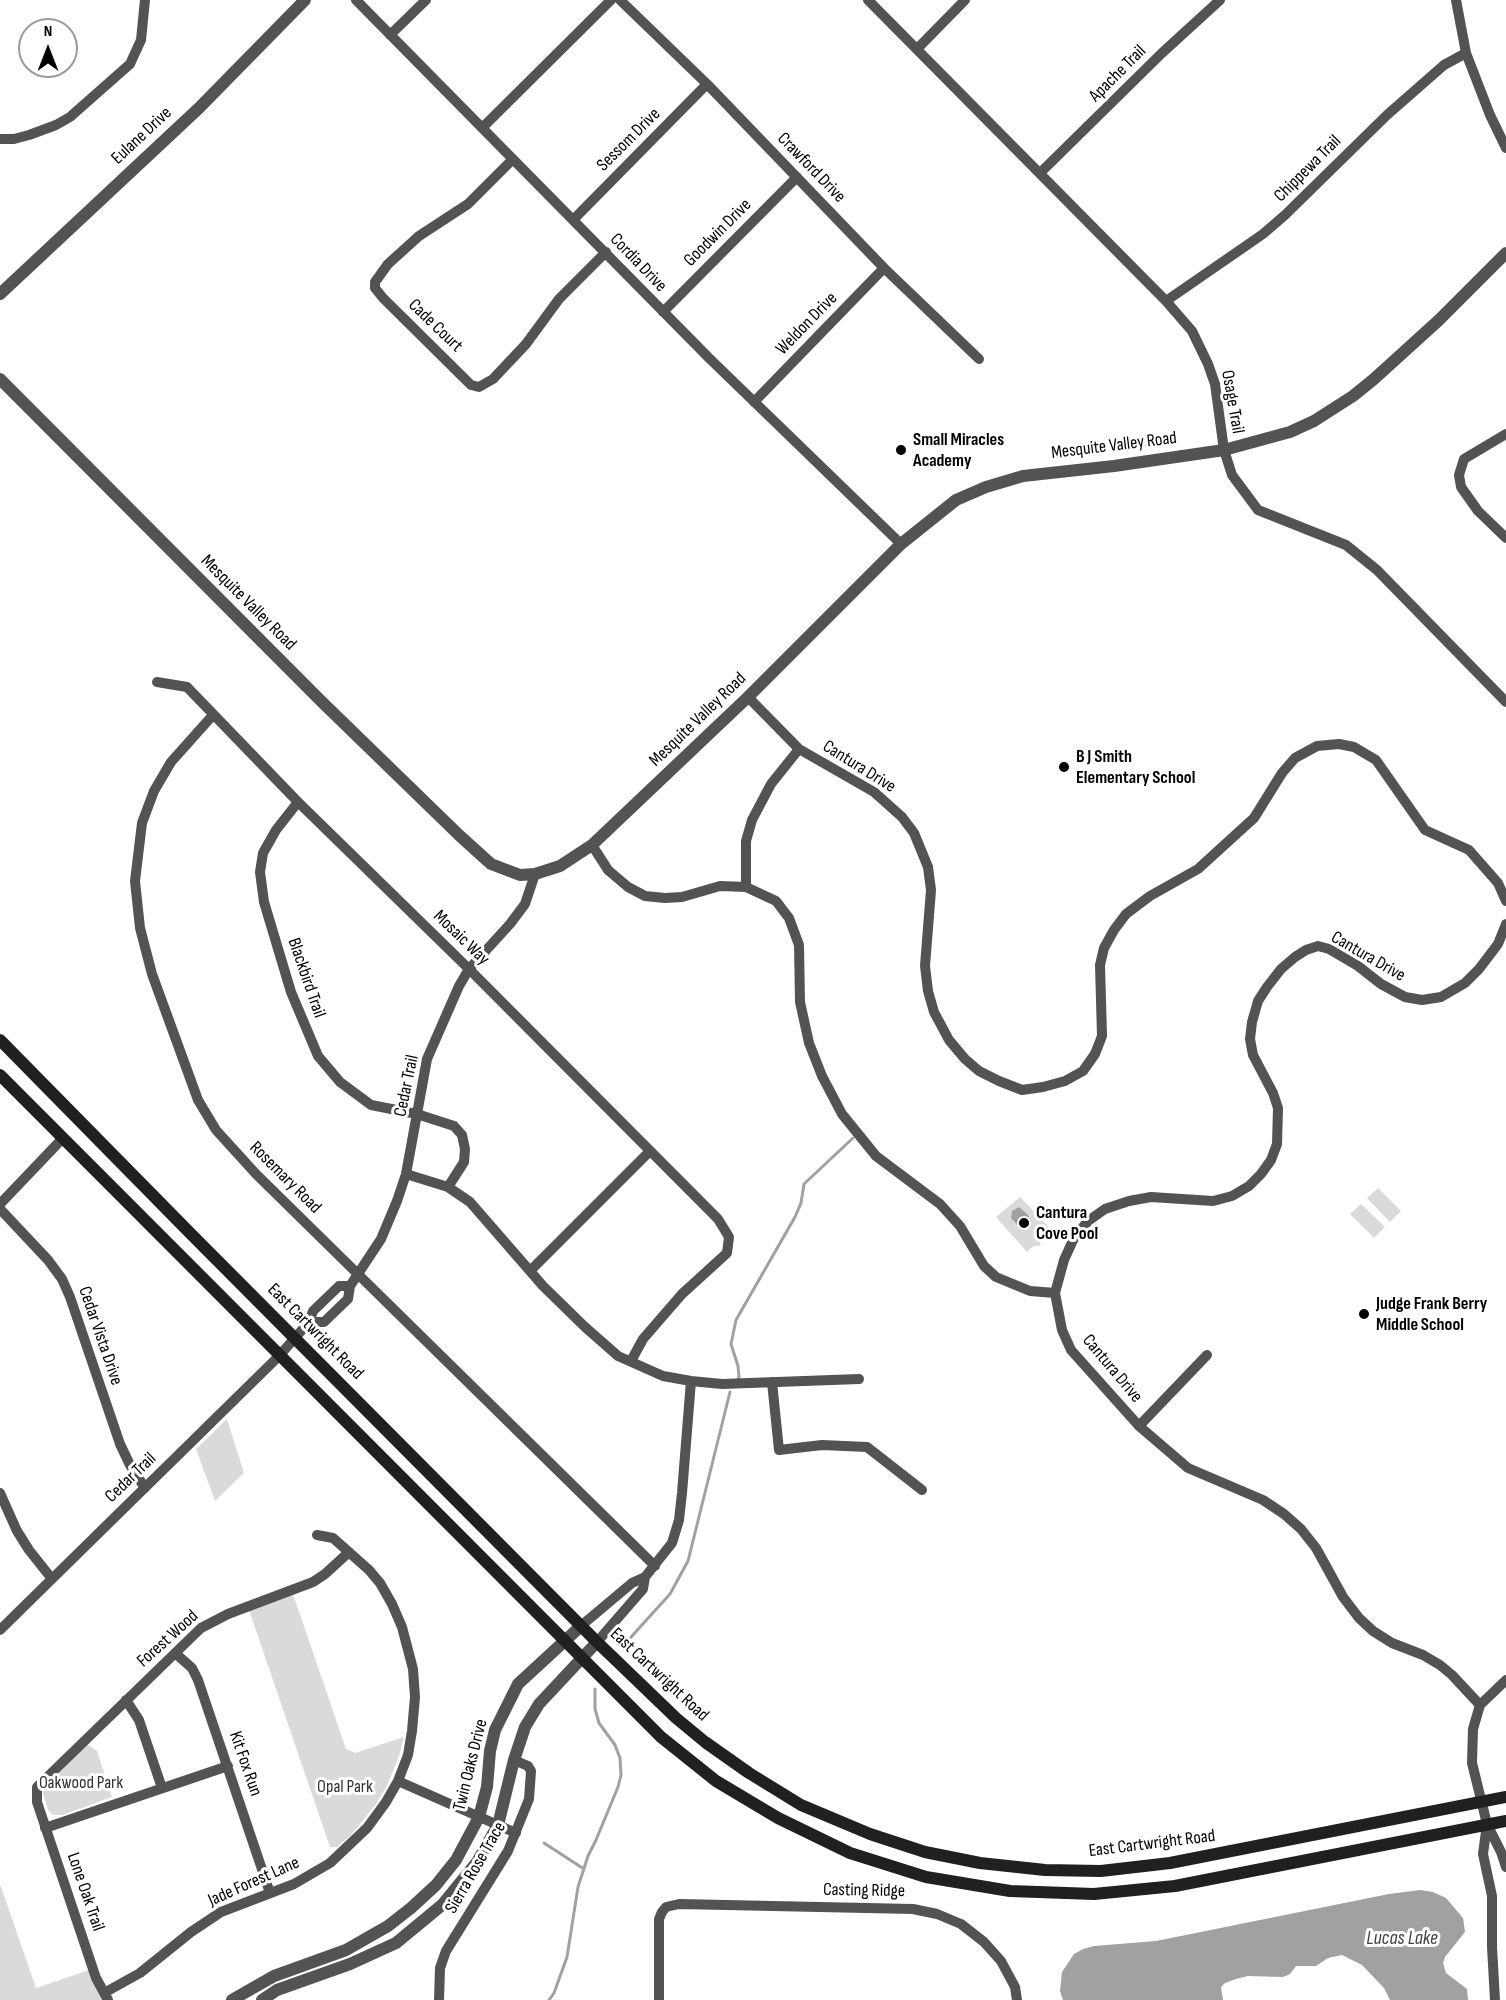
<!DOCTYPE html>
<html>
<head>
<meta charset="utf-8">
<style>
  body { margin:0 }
  #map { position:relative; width:1506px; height:2000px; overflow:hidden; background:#fff; font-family:"Sofia Sans Condensed",sans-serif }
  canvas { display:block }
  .north { position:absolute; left:18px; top:18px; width:60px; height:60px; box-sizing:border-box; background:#fff; border:2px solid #999; border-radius:50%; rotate:0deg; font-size:16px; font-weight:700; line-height:24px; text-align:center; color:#000 }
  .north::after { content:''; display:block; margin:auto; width:21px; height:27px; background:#000; clip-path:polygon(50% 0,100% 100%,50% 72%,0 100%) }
</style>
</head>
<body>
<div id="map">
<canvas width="1506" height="2000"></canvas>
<div class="north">N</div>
</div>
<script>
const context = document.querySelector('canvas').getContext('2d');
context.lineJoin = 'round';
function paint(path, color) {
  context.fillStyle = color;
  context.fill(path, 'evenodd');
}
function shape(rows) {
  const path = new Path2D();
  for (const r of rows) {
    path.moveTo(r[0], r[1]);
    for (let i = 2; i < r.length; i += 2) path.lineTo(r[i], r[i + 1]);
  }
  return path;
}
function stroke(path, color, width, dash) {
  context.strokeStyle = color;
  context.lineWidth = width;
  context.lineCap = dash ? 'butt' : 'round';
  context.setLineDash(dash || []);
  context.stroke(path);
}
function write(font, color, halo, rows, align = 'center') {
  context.font = font + ' "Sofia Sans Condensed",sans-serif';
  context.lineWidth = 6;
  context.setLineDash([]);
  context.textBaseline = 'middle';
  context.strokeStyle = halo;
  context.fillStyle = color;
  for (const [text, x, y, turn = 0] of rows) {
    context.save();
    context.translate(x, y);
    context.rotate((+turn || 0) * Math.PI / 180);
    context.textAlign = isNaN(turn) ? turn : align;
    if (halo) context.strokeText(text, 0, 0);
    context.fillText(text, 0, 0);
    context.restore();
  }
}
const green = shape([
  [1378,1188,1401,1211,1390,1222,1367,1198],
  [1020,1197,1051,1229,1045,1240,1040,1242,1041,1245,1032,1247,1027,1252,996,1217],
  [1361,1204,1385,1227,1374,1238,1350,1214],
  [227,1419,244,1473,215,1501,196,1449],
  [293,1594,346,1749,355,1753,404,1737,399,1756,387,1786,376,1804,352,1834,337,1847,330,1847,249,1610],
  [87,1744,97,1751,112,1797,62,1815,53,1815,48,1810,43,1793,44,1788],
  [0,1884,36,1988,89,1970,104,2000,0,2000]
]);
const water = shape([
  [1019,1207,1028,1215,1031,1222,1030,1227,1028,1228,1022,1230,1011,1218,1012,1211],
  [1420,1890,1433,1892,1446,1898,1463,1918,1465,1932,1445,1957,1443,1963,1446,1973,1467,1989,1468,2000,1390,2000,1384,1988,1362,1965,1342,1955,1328,1958,1316,1966,1296,1966,1290,1974,1283,1977,1248,1976,1236,1979,1225,1983,1221,1987,1223,2000,1063,2000,1060,1991,1062,1972,1074,1954,1083,1949,1094,1946,1156,1941,1389,1894]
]);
const stream = shape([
  [737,1381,739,1377,738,1366,731,1344,736,1320,795,1217,801,1203,804,1184,853,1138],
  [622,1647,670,1594,688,1561,730,1392],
  [544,1843,584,1869],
  [549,2000,554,1993,567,1957,578,1887,588,1856,596,1840,618,1787,621,1775,620,1758,615,1745,599,1723,595,1709,595,1689]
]);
const minor = shape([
  [356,0,709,358,901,544],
  [620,0,707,84,884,268,979,359],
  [868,0,1166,301,1192,331,1208,364,1215,384,1224,450,1232,475,1258,510,1346,545,1377,570,1506,702],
  [1456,0,1466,53,1490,115,1506,148],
  [390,35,426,0],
  [917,49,965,0],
  [482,128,611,0],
  [0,139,14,139,29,135,56,125,70,117,130,64,141,40,145,0],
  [513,159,468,204,419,236,388,264,375,282,375,288,383,298,471,385,479,387,493,379,526,344,559,299,606,252],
  [1040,173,1162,53,1220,0],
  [573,220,707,84],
  [1166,301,1263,234,1285,215,1387,115,1444,65,1466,53],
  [663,312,797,177],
  [754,402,884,268],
  [1506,434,1464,459,1459,475,1461,487,1478,511,1506,538],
  [157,682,187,687,298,802,469,969,718,1219,729,1237,727,1253,682,1294,643,1339,631,1361],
  [748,697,799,749,874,792,902,817,914,833,928,867,931,890,925,966,928,991,934,1012,949,1040,965,1059,979,1071,999,1081,1022,1090,1043,1087,1065,1081,1083,1071,1095,1054,1102,1036,1100,965,1104,948,1114,930,1126,914,1150,896,1198,869,1254,818,1282,773,1295,758,1317,746,1339,744,1354,747,1376,760,1425,830,1469,850,1498,883,1506,901],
  [213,715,171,762,154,791,142,823,135,881,140,928,152,974,198,1100,216,1130,256,1174,655,1566],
  [298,802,276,830,263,853,260,872,264,902,291,992,318,1056,340,1082,371,1105,417,1114,454,1126,462,1135,465,1149,464,1162,448,1187],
  [592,845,608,870,628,887,645,896,665,898,682,897,720,886,746,887,776,901,789,918,799,945,800,1002,809,1043,822,1076,842,1114,876,1156,940,1204,960,1226,984,1266,996,1277,1030,1291,1055,1293],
  [746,887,746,841,752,820,771,784,799,749],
  [406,1174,448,1187,470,1202,543,1286,585,1327,618,1356,663,1376,691,1381,722,1384,859,1379],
  [0,1204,62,1139],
  [0,1209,48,1260,62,1279,70,1297,120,1444,130,1465,145,1488],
  [530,1271,650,1151],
  [309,1322,324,1322,348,1299,350,1286,381,1239,397,1201,406,1174,427,1059,459,986,469,969,510,924,525,904,535,874],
  [772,1382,779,1450,822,1445,867,1447,922,1490],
  [1139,1426,1207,1355],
  [0,1493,17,1531,29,1550,52,1579],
  [582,1625,632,1583,645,1577,672,1543,679,1520,682,1493,691,1381],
  [0,1630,279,1356,309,1322,313,1311,339,1286,350,1286],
  [597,1642,643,1589,645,1577],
  [175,1653,192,1668,198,1680,270,1893],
  [126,1700,139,1720,162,1788],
  [1480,1705,1452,1675,1440,1665,1423,1655,1392,1643,1373,1631,1359,1618,1343,1597,1316,1548,1301,1529,1284,1514,1263,1500,1188,1468,1139,1426,1071,1350,1062,1330,1055,1293,1064,1260,1074,1238,1088,1221,1105,1209,1129,1201,1151,1197,1213,1201,1232,1196,1249,1186,1261,1174,1271,1160,1277,1144,1278,1108,1273,1093,1253,1055,1250,1039,1252,1022,1258,1001,1267,987,1281,969,1295,957,1306,950,1318,946,1329,949,1358,966,1381,984,1405,997,1422,1000,1441,997,1465,983,1479,969,1498,944,1506,924],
  [398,1781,516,1833],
  [1487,1824,1472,1763,1473,1729,1480,1705,1506,1680],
  [45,1828,228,1766],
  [104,1993,140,1973,191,1932,221,1912,294,1884,330,1863,367,1828,386,1802,398,1781,408,1755,412,1731,415,1697,413,1669,402,1627,392,1604,380,1583,369,1570,333,1538,317,1535],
  [108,2000,96,1978,37,1802,37,1787,201,1628,228,1614,313,1582,325,1574,349,1552],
  [439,2000,440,1968,446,1951,508,1851,529,1799,531,1771,528,1766,514,1760],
  [659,2000,659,1919,662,1912,666,1907,679,1904,913,1909,937,1914,961,1924,984,1942,1001,1961,1015,1987,1017,2000],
  [1495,2000,1492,1947,1492,1896,1483,1854,1487,1824,1501,1852,1506,1867]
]);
const tertiary = shape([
  [0,294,199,108,305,0],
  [0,379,322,702,460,836,491,864,520,875,535,874,560,866,592,845,748,697,901,544,956,500,986,487,1023,476,1114,466,1224,450,1290,432,1314,421,1353,396,1374,379,1439,320,1506,253],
  [232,2000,274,1976,346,1950,388,1926,411,1908,436,1885,456,1860,479,1817,487,1787,490,1751,495,1730,518,1684,582,1625],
  [262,2000,277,1990,350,1964,396,1943,442,1905,477,1862,498,1825,514,1760,525,1727,539,1704,597,1642]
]);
const secondary = shape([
  [0,1040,190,1233,597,1642,676,1718,705,1742,749,1773,801,1805,870,1834,925,1852,980,1863,1045,1870,1101,1871,1170,1863,1506,1797],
  [0,1075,661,1737,716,1781,778,1818,850,1853,926,1877,1010,1891,1094,1894,1175,1886,1506,1821]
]);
const markers = [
  [901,450,6,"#000"],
  [1064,767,6,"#000"],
  [1024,1223,6,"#000"],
  [1364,1314,6,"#000"]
];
const streetNames = [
  ["Apache Trail",1118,74,-45],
  ["Eulane Drive",142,136,-43],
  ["Sessom Drive",629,140,-45],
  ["Crawford Drive",811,168,46],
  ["Chippewa Trail",1308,169,-45],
  ["Goodwin Drive",718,233,-45],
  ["Cordia Drive",638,263,46],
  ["Weldon Drive",807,324,-46],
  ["Cade Court",435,326,44],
  ["Osage Trail",1232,402,80],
  ["Mesquite Valley Road",1114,446,-7],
  ["Mesquite Valley Road",248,603,45],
  ["Mesquite Valley Road",698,720,-44],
  ["Cantura Drive",859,767,32],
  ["Mosaic Way",461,938,44],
  ["Cantura Drive",1368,957,30],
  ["Blackbird Trail",306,978,71],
  ["Cedar Trail",407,1086,-78],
  ["Rosemary Road",285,1178,45],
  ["East Cartwright Road",315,1332,45],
  ["Cedar Vista Drive",100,1336,71],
  ["Cantura Drive",1112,1369,50],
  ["Cedar Trail",131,1478,-44],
  ["Forest Wood",168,1639,-42],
  ["East Cartwright Road",659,1675,43],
  ["Kit Fox Run",245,1764,71],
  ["Twin Oaks Drive",471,1765,-76],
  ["East Cartwright Road",1152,1844,-7],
  ["Sierra Rose Trace",476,1868,-60],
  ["Jade Forest Lane",254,1882,-24],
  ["Casting Ridge",864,1891,1],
  ["Lone Oak Trail",85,1892,71]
];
const poiNames = [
  ["Small Miracles",913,440],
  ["Academy",913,461],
  ["B J Smith",1076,757],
  ["Elementary School",1076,778],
  ["Cantura",1036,1213],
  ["Cove Pool",1036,1234],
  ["Judge Frank Berry",1376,1304],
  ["Middle School",1376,1325]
];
const parkNames = [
  ["Oakwood Park",81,1783],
  ["Opal Park",345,1787]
];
const waterNames = [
  ["Lucas Lake",1402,1939]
];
paint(green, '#dadada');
paint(water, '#a1a1a1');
stroke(stream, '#a1a1a1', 3);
stroke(minor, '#535353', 10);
stroke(tertiary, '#535353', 12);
stroke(secondary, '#202020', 12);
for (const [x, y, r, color] of markers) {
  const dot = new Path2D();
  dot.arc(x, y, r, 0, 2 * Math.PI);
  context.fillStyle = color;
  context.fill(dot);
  stroke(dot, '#fff', 2);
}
write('18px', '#000', '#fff', streetNames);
write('bold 18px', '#000', '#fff', poiNames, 'left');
write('18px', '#313131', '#fff', parkNames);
write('italic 20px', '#424242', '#fff', waterNames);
</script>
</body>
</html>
